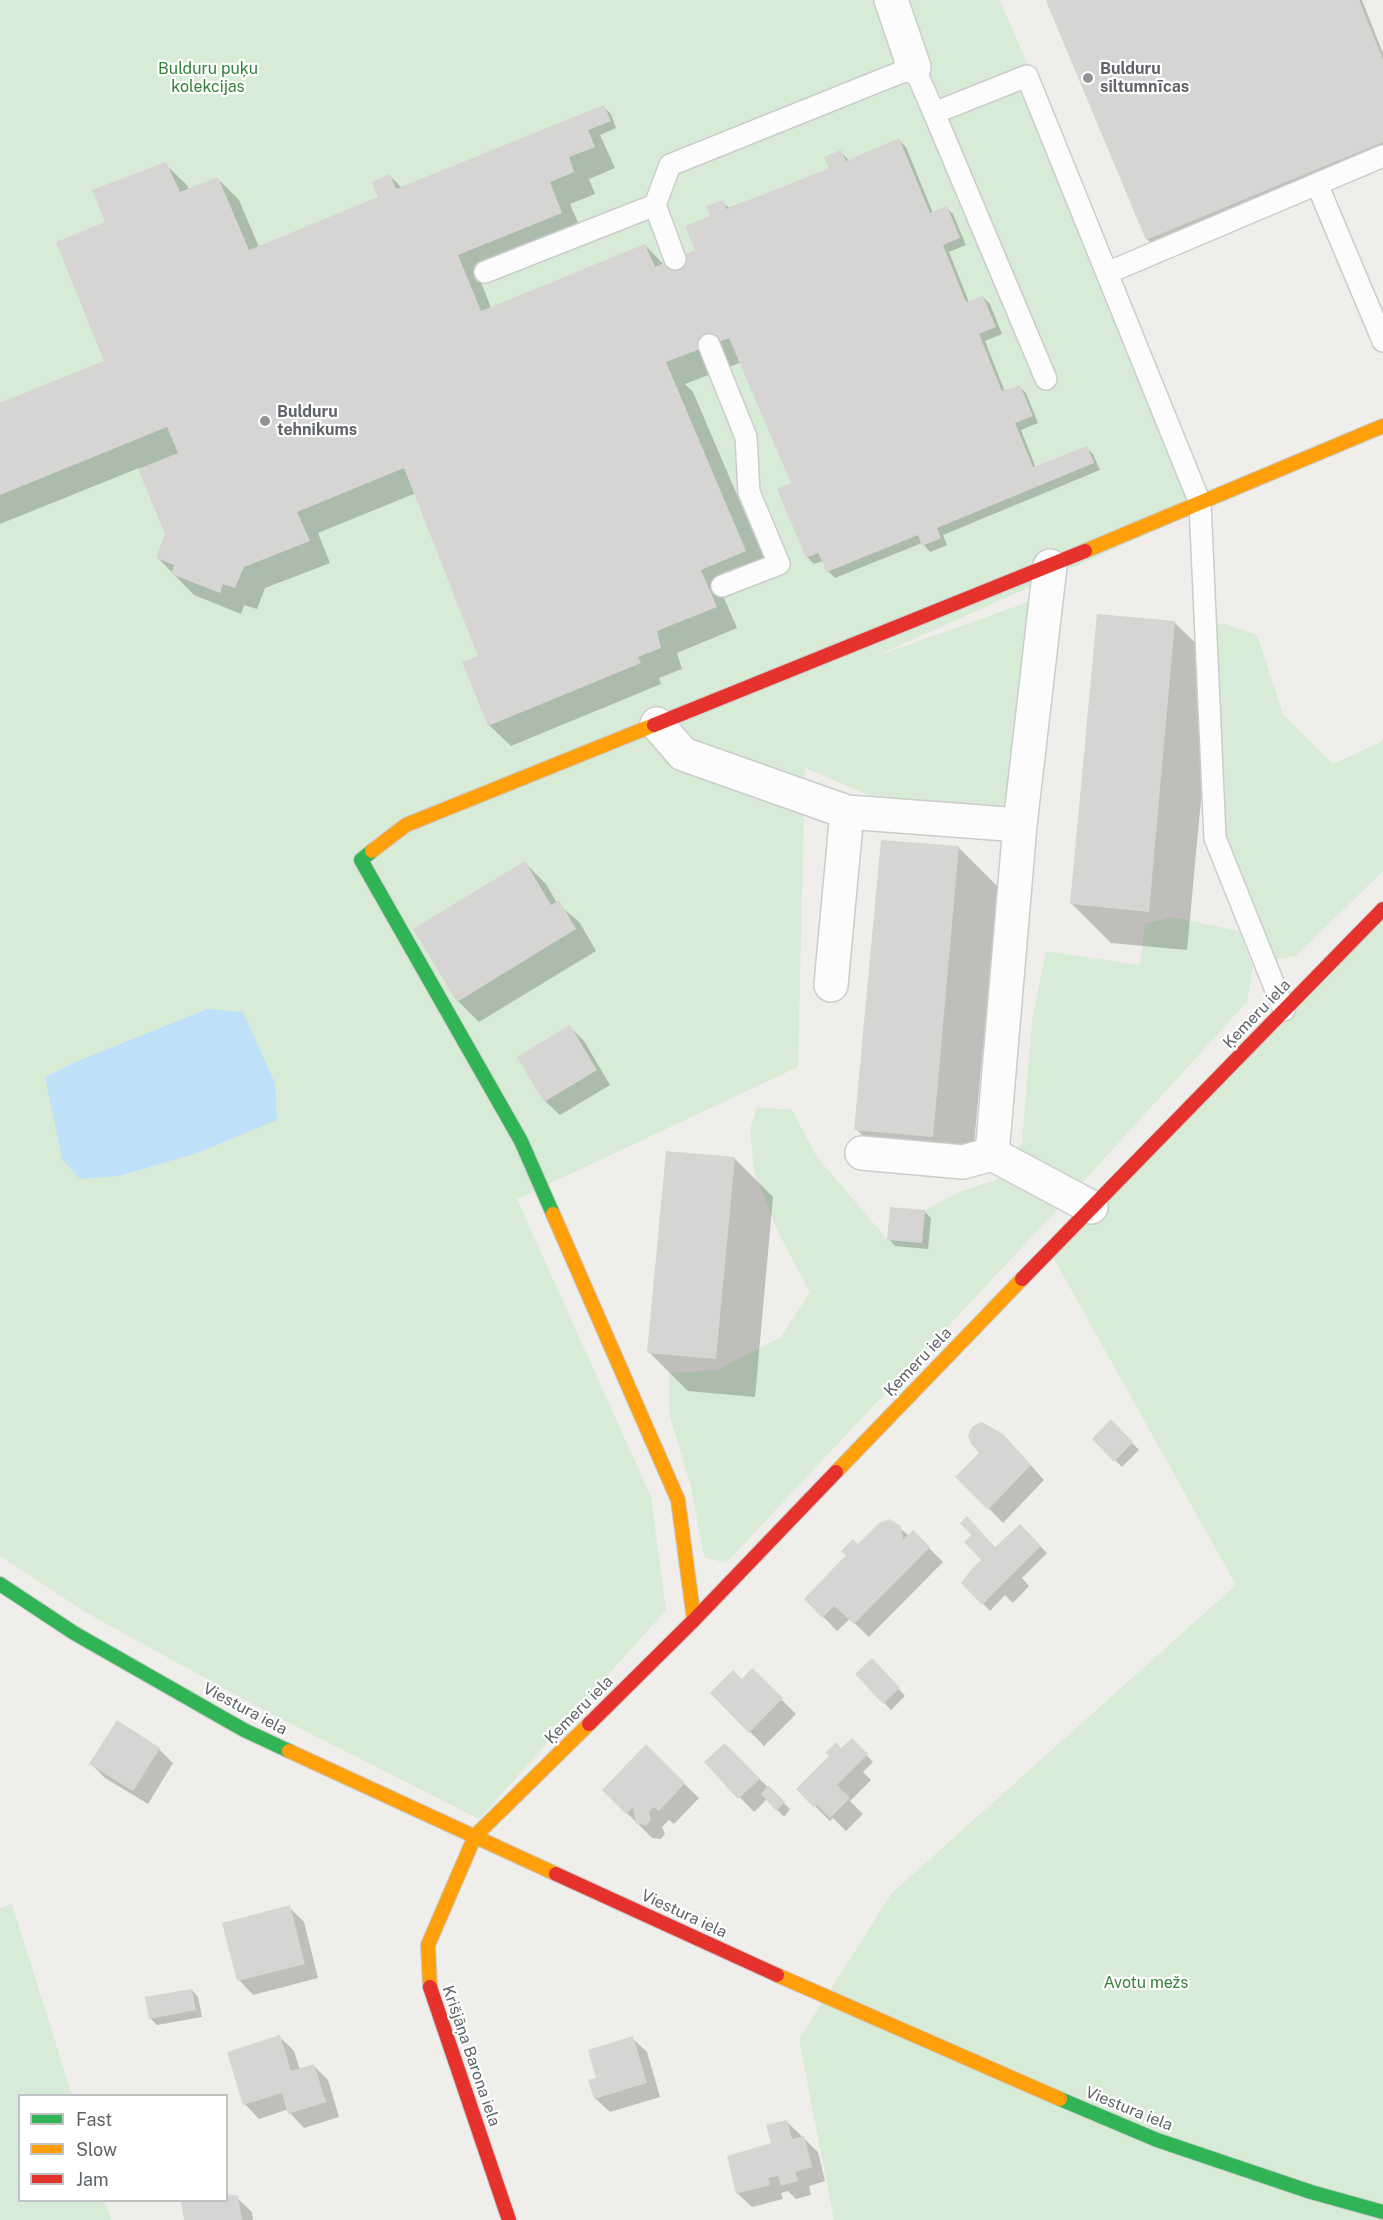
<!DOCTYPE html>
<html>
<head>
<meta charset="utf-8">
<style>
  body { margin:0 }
  #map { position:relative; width:1383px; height:2220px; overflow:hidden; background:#efeeea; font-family:"Public Sans",sans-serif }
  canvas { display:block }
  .legend { position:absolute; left:18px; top:2094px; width:210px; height:108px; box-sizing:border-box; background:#fff; border:2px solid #bfc1c3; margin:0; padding:8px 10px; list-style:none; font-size:18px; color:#5f6368 }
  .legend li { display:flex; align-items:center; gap:12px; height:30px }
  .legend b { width:30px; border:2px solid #bfc1c3 }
</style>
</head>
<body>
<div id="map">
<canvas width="1383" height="2220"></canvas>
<ul class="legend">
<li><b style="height:8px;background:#30b455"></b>Fast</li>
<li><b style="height:8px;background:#ff9f0a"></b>Slow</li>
<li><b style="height:8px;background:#e5322d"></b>Jam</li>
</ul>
</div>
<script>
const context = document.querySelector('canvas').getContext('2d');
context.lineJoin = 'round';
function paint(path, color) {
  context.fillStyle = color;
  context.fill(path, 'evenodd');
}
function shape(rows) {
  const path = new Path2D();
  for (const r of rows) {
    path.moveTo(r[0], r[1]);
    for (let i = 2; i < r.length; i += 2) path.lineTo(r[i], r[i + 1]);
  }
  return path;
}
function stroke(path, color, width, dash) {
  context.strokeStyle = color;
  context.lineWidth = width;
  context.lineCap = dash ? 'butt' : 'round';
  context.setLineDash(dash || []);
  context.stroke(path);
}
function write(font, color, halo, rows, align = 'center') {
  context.font = font + ' "Public Sans",sans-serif';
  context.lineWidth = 4.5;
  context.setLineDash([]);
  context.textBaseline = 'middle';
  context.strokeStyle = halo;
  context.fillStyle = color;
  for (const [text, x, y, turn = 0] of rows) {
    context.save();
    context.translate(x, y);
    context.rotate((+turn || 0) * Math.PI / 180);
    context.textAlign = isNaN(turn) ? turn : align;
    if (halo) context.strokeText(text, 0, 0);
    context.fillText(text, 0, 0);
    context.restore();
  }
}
const green = shape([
  [0,0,1000,0,1212,505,874,657,1034,600,1011,807,871,796,805,768,798,1067,517,1199,651,1497,666,1610,479,1819,252,1704,87,1613,0,1556],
  [207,1009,277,1119,195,1154,119,1176,45,1077,73,1063],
  [1226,624,1257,635,1283,714,1333,764,1381,742,1383,738,1383,871,1296,956,1264,961,1215,838,1206,625],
  [1383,909,1383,2220,834,2220,799,2039,892,1893,1236,1585,1049,1250],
  [1173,917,1239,931,1253,968,1247,1002,1070,1196,726,1563,704,1557,691,1487,670,1417,669,1373,717,1370,781,1337,810,1292,779,1234,754,1172,750,1129,757,1107,792,1110,817,1157,887,1239,922,1243,925,1210,957,1193,998,1179,1022,1143,1032,1021,1046,951,1140,965,1145,924],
  [12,1904,72,2095,20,2096,20,2200,105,2201,111,2220,0,2220,0,1908]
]);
const water = shape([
  [207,1009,243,1012,275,1083,277,1120,195,1154,119,1176,80,1179,62,1159,45,1077,73,1063]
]);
const shadow = shape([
  [1051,0,1362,0,1383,53,1383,152,1154,246,1147,239],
  [604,107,611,114,616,128,600,135,615,168,589,179,595,194,570,204,583,234,479,277,491,308,645,245,664,265,697,251,712,216,722,202,729,208,831,169,841,152,849,161,899,140,906,147,933,213,946,207,953,214,966,245,949,252,969,302,983,297,990,304,1002,334,985,341,1005,392,1019,386,1026,393,1038,423,1021,430,1036,468,1086,448,1093,454,1100,470,943,535,947,545,930,552,922,543,835,578,828,571,823,561,814,564,807,557,792,484,742,362,685,384,693,392,773,579,724,598,737,628,677,653,682,669,659,678,661,684,511,746,489,725,480,656,416,493,318,533,330,563,265,588,257,609,244,605,241,614,194,595,158,558,167,534,139,468,0,524,0,404,106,361,107,223,165,164,187,185,189,190,218,179,239,200,259,247,380,198,390,176,402,188],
  [1175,623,1214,661,1187,950,1111,943,1072,904],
  [959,848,998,887,971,1176,895,1168,856,1129],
  [525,863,546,884,557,903,580,923,596,951,479,1022,458,1001],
  [570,1027,584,1041,610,1085,560,1115,545,1101],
  [734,1158,773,1197,755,1397,688,1391,649,1352],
  [924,1211,931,1218,928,1249,895,1246,889,1239],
  [1111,1421,1139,1450,1122,1467,1094,1439],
  [1017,1450,1044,1480,1003,1523,958,1477],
  [1020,1526,1047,1553,1022,1578,1029,1586,1013,1603,1005,1595,990,1611,963,1583],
  [900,1528,909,1536,913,1532,943,1562,869,1637,850,1619,837,1631,806,1599,858,1546],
  [872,1660,905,1696,891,1710,857,1674],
  [752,1670,796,1714,764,1746,712,1693,742,1681],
  [852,1740,873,1762,863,1772,871,1780,850,1801,863,1814,846,1831,833,1818,830,1821,798,1789],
  [725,1745,790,1809,784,1817,767,1799,754,1812,706,1762],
  [646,1747,699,1798,674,1824,669,1820,662,1827,665,1834,661,1839,652,1838,604,1790],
  [159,1749,173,1763,148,1804,105,1778,91,1764],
  [289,1907,304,1922,318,1978,253,1995,239,1980],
  [192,1990,198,1997,202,2017,157,2025,150,2018],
  [280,2037,294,2051,300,2070,314,2066,328,2080,339,2117,304,2128,290,2113,289,2109,259,2119,245,2104],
  [632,2038,647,2052,660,2097,610,2112,595,2098,598,2078],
  [787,2122,818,2152,825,2181,809,2186,811,2195,796,2199,788,2191,781,2193,783,2199,752,2207,737,2193],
  [237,2198,252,2212,253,2220,186,2220,183,2203,198,2200,226,2200]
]);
const building = shape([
  [1047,0,1359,0,1383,60,1383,142,1146,240,1046,1],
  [604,105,611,121,588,130,595,147,569,157,574,172,550,182,562,213,458,255,481,311,645,244,655,267,695,250,685,226,710,216,706,206,723,200,727,209,829,168,824,157,841,150,846,161,899,138,930,213,947,206,960,238,943,245,966,302,983,296,996,327,979,334,1002,391,1020,385,1033,416,1015,423,1033,467,1087,446,1094,463,937,528,941,538,922,546,918,535,827,572,818,553,806,558,777,489,791,483,729,338,666,362,746,551,701,570,717,607,657,631,661,648,638,657,641,663,488,726,462,662,478,656,404,468,297,512,310,541,244,567,235,588,223,584,220,593,171,574,174,565,156,558,165,534,138,469,178,453,167,427,0,495,0,403,104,361,56,242,105,222,92,190,166,162,180,192,218,177,249,250,378,197,372,182,390,174,396,189],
  [1097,614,1175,621,1149,912,1070,904],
  [881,840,959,846,933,1137,854,1130],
  [525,861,551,905,559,900,576,929,457,1002,413,929],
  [570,1025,597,1070,544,1102,517,1057],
  [666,1151,735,1157,716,1359,647,1353],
  [890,1207,925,1210,922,1243,887,1240],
  [1111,1419,1133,1442,1114,1462,1092,1439],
  [982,1422,1003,1434,1031,1465,988,1510,955,1477,979,1453,971,1444,968,1435,973,1426],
  [967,1516,995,1547,1020,1524,1041,1546,982,1605,961,1583,974,1566,981,1560,964,1542,971,1535,960,1523],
  [889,1519,901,1526,903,1540,913,1530,930,1547,854,1624,834,1606,822,1618,804,1599,846,1555,841,1551,853,1539,858,1544,879,1523],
  [872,1658,900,1688,883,1704,855,1674],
  [752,1668,783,1698,749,1733,710,1693,733,1670,742,1679],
  [117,1720,160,1748,133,1791,89,1764],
  [852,1738,868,1754,837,1785,850,1798,830,1818,817,1805,814,1808,796,1789,829,1756,825,1753,836,1742,841,1748],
  [725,1743,760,1779,738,1799,704,1762],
  [646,1744,685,1783,659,1811,654,1807,649,1812,651,1819,647,1825,636,1824,633,1807,626,1814,602,1790],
  [768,1785,785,1802,776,1811,761,1794],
  [290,1905,305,1964,237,1981,222,1923],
  [192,1989,196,2010,149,2019,145,1997],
  [280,2035,291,2071,314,2064,326,2102,288,2114,282,2093,243,2105,227,2052],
  [633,2036,647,2083,594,2099,588,2080,596,2078,588,2050],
  [787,2120,792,2139,804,2136,812,2167,795,2172,798,2181,781,2186,778,2176,768,2178,770,2185,736,2194,727,2156,771,2143,766,2125],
  [226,2194,238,2196,242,2220,184,2220,181,2202,226,2200]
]);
const lane = shape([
  [934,113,1046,379],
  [1317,184,1383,341],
  [655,205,670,165,914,67,934,113,1027,76,1200,503,1215,838,1284,1010],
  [485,272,655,205,675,259],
  [1107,273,1383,156],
  [709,345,746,437,749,492,779,564,722,586]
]);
const street = shape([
  [891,0,914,67],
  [657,724,683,754,847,812,1020,825,992,1154,963,1162,862,1153],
  [1020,825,1050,566],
  [831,985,847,812],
  [992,1154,1091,1207]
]);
const fast = shape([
  [372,851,361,860,521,1141,553,1214],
  [0,1584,74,1633,244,1730,289,1751],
  [1060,2099,1157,2140,1311,2192,1383,2212]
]);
const slow = shape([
  [1085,551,1383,426],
  [372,851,406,825,654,725],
  [553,1214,678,1500,694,1620],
  [836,1472,1022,1279],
  [289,1751,556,1874],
  [777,1975,1060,2099],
  [430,1987,428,1945,475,1836,589,1724]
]);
const jam = shape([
  [654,725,1085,551],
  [1022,1279,1383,909],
  [589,1724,694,1620,836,1472],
  [556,1874,777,1975],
  [430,1987,509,2220]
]);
const markers = [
  [1088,78,6,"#919496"],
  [265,421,6,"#919496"]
];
const parkNames = [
  ["Bulduru puķu",208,69],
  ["kolekcijas",208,87],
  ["Avotu mežs",1146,1983]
];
const poiNames = [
  ["Bulduru",1100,69],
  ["siltumnīcas",1100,87],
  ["Bulduru",277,412],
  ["tehnikums",277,430]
];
const streetNames = [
  ["Ķemeru iela",1257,1014,-46],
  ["Ķemeru iela",918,1362,-46],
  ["Viestura iela",245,1709,28],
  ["Ķemeru iela",579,1710,-45],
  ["Viestura iela",684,1914,25],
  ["Krišjāņa Barona iela",471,2056,71],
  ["Viestura iela",1129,2109,22]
];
paint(green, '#d8ebd6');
paint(water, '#bfe0f9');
paint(shadow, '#0003');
paint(building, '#d6d5d3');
stroke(lane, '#cbcccc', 24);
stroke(street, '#cbcccc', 36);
stroke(fast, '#cacacb', 16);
stroke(slow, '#cacacb', 16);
stroke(jam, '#cacacb', 16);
stroke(lane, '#fdfcfc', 21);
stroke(street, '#fdfcfc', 33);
stroke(fast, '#30b455', 14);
stroke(slow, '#ff9f0a', 14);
stroke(jam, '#e5322d', 14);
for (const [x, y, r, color] of markers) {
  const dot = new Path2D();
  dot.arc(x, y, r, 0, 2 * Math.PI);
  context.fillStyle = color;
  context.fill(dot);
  stroke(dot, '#fff', 2);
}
write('16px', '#348238', '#fff', parkNames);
write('bold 16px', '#5f6368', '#fff', poiNames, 'left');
write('16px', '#5f6368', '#fff', streetNames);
</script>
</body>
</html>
